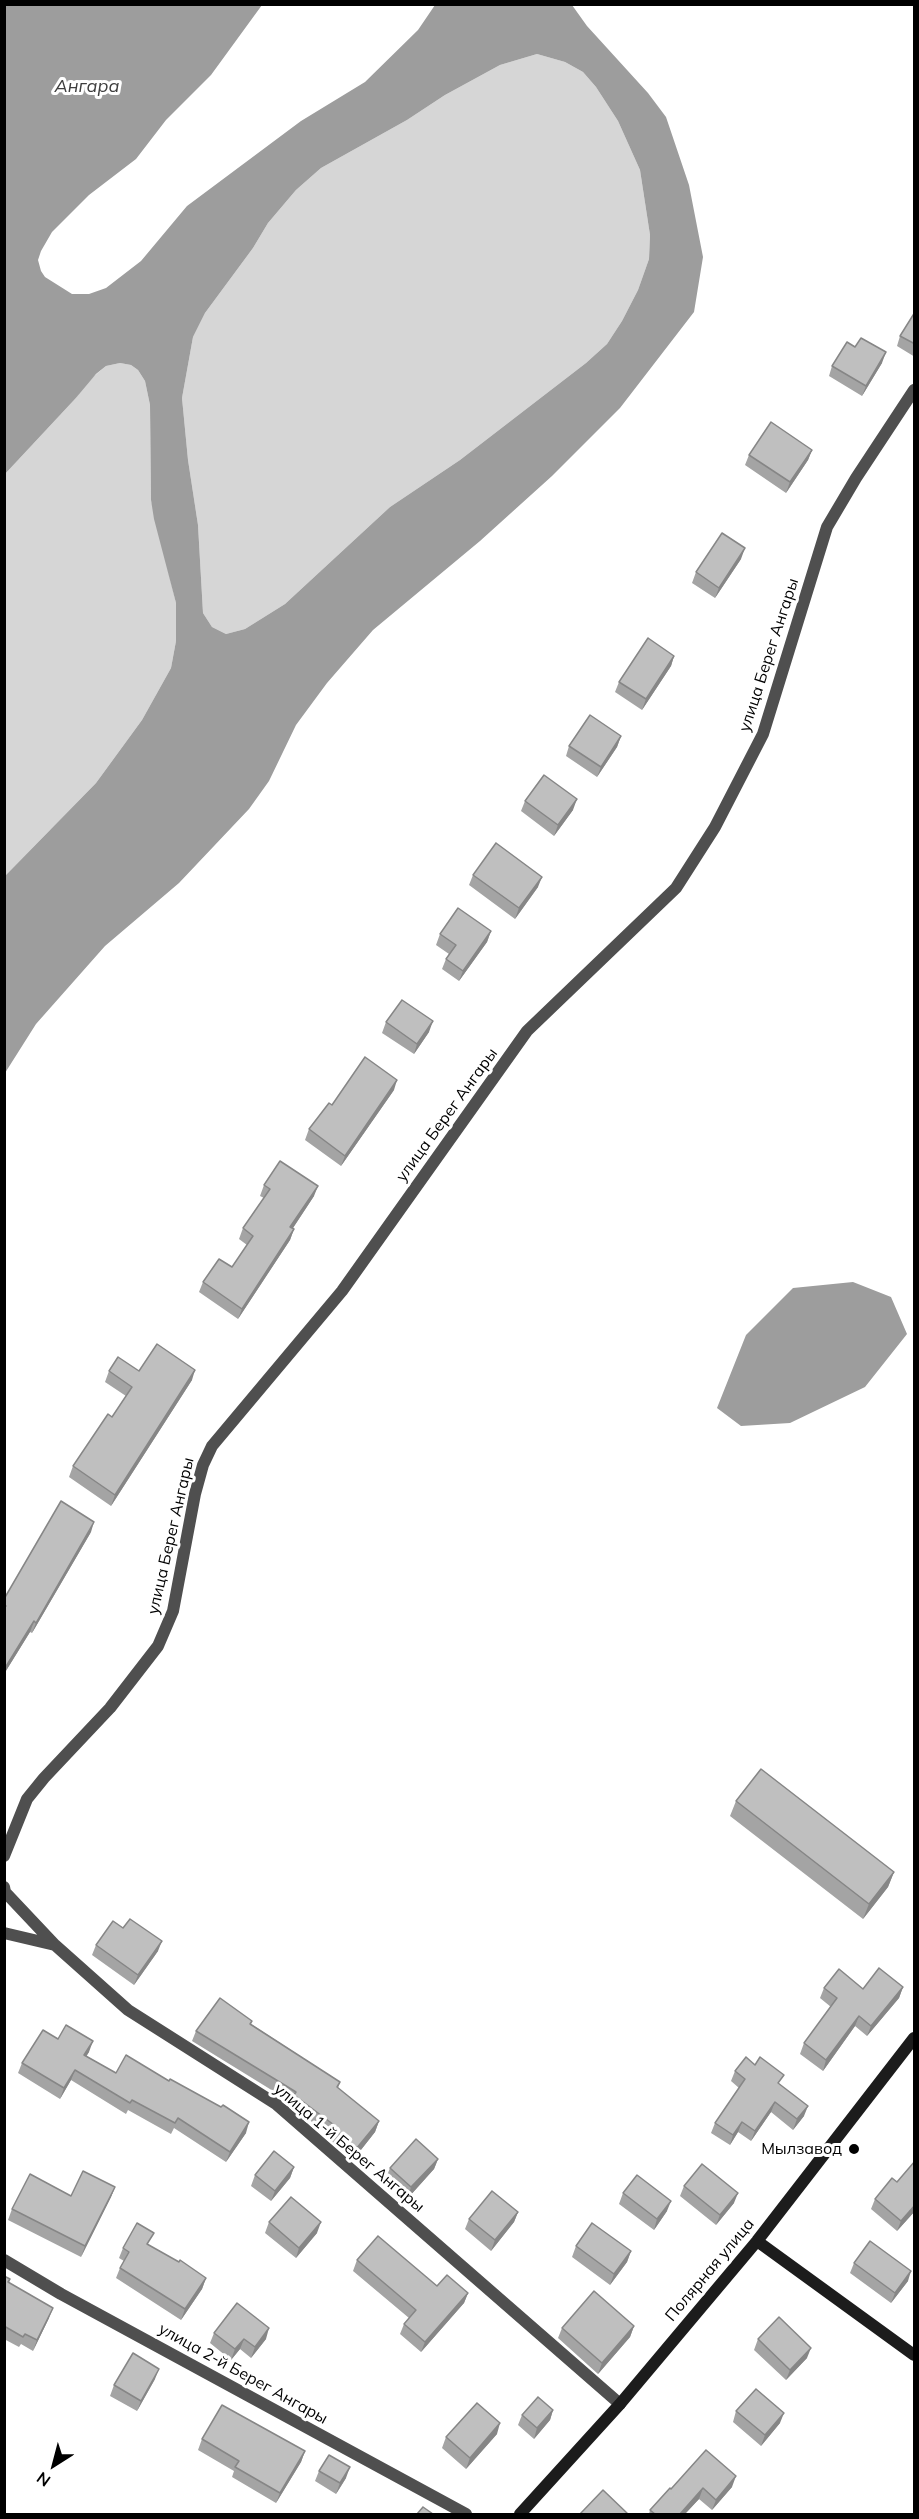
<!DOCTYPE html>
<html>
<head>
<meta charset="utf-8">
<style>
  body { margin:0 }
  #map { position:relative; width:919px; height:2519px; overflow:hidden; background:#fff; font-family:Mulish,sans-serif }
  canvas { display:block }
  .frame { position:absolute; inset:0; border:6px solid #000; pointer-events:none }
  .north { position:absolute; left:24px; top:2435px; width:60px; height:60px; -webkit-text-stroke:4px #fff; paint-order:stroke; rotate:216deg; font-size:16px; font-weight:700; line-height:24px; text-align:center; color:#000 }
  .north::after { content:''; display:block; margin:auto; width:21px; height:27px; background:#000; clip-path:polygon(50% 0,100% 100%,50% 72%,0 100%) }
</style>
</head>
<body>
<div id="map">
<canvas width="919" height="2519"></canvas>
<div class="frame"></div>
<div class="north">N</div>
</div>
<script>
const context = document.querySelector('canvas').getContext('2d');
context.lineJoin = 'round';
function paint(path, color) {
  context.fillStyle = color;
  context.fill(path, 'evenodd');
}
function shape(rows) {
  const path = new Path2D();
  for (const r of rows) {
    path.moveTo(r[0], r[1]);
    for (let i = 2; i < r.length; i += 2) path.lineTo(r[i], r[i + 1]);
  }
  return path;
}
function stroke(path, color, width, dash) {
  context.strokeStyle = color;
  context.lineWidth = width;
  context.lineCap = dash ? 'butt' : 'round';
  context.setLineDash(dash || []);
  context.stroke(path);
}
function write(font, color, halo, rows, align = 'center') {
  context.font = font + ' Mulish,sans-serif';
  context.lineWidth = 6;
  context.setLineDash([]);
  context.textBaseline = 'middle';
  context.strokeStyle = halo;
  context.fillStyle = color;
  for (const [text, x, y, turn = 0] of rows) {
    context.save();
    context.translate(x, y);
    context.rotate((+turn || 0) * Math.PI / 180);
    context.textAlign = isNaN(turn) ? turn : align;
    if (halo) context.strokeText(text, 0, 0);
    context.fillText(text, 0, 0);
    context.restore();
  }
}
const green = shape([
  [537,54,565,62,583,72,596,87,618,121,640,170,650,235,649,259,638,290,622,321,607,344,586,363,460,460,390,507,285,604,245,629,226,634,212,627,203,613,198,525,188,460,182,398,193,337,205,313,253,248,268,223,296,190,321,168,407,120,445,95,500,65],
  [120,363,131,365,138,370,145,381,150,405,151,500,176,603,176,641,171,668,142,720,96,783,5,876,5,474,75,399,87,382,106,366]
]);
const water = shape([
  [5,4,262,5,211,75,166,120,136,159,89,195,52,232,41,251,38,260,41,271,45,277,72,294,89,294,106,288,141,261,187,206,301,121,365,82,418,30,435,5,572,5,587,26,648,93,666,117,689,185,703,257,694,312,620,408,552,476,480,541,373,630,327,683,296,725,269,781,249,809,179,883,105,946,36,1024,5,1073,5,876,96,783,142,720,171,668,176,641,176,603,154,519,151,500,150,405,145,381,138,370,131,365,120,363,106,366,96,374,75,399,5,474],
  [537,54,565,62,583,72,596,87,618,121,640,170,650,235,649,259,638,290,622,321,607,344,586,363,460,460,390,507,285,604,245,629,226,634,212,627,203,613,198,525,188,460,182,398,193,337,205,313,253,248,268,223,296,190,321,168,407,120,445,95,500,65],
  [853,1282,891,1297,907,1334,865,1387,790,1423,741,1426,717,1408,746,1335,793,1288]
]);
const street = shape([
  [4,1856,27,1799,44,1778,110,1708,158,1646,173,1611,195,1494,203,1465,212,1446,342,1291,527,1031,676,888,715,827,763,734,827,527,856,478,914,390],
  [4,1887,5,1892,55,1945],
  [4,1933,55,1945,128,2010,276,2104,620,2404],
  [4,2260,61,2294,466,2514]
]);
const secondary = shape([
  [757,2241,914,2355],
  [520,2514,620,2404,757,2241,914,2038]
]);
const wall = shape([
  [915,312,915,357,897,346,900,336],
  [855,347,882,363,862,396,829,376,832,366],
  [812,450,808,460,786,493,745,465,749,455],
  [741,559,715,598,692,583,696,572],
  [674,656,671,666,642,710,615,692,619,682],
  [621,736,617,747,597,777,566,756,569,746],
  [525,801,573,810,554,836,521,811],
  [473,875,538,887,515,919,469,885],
  [491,931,487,942,459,981,442,969,446,959,449,954,436,945,440,934],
  [386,1022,429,1032,414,1054,382,1033],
  [394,1090,341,1166,305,1140,309,1129],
  [264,1185,314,1196,293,1228,294,1229,290,1240,238,1319,199,1292,203,1282,232,1267,247,1245,239,1239,243,1228,264,1198,260,1196],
  [109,1371,139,1371,192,1380,111,1506,69,1477,73,1466,112,1417,126,1396,105,1382],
  [91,1532,32,1633,30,1632,4,1674,4,1599],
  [736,1801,894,1872,888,1887,863,1919,730,1816],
  [96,1945,158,1951,134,1985,92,1955],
  [903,1987,899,1998,867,2036,855,2026,823,2071,800,2054,804,2043,831,2007,820,1998,824,1988,863,1989],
  [252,2021,251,2024,340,2082,338,2088,379,2121,375,2132,353,2160,328,2138,329,2135,290,2105,291,2102,192,2041,196,2031],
  [58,2039,89,2052,86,2056,116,2073,246,2133,226,2162,174,2128,171,2134,128,2110,126,2114,71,2080,60,2099,18,2073,22,2063],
  [735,2071,780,2084,804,2116,793,2130,771,2112,751,2141,738,2132,730,2145,711,2133,715,2123,739,2088,731,2081],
  [438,2159,434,2169,408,2198,386,2178,390,2168],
  [294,2167,290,2178,271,2201,251,2186,255,2175],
  [684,2186,734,2203,716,2225,680,2196],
  [115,2187,111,2197,81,2257,8,2220,12,2209,71,2196],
  [623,2193,667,2211,654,2230,619,2204],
  [875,2199,915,2211,897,2231,871,2209],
  [518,2212,514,2222,491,2251,465,2229,469,2219],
  [269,2222,317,2233,296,2258,265,2233],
  [149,2245,206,2278,202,2289,181,2320,116,2278,120,2268,124,2261,119,2258,123,2248],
  [576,2246,631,2251,627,2262,610,2285,572,2257],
  [357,2260,437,2286,468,2293,464,2303,421,2352,400,2334,404,2324,409,2318,353,2271],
  [854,2263,908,2281,891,2303,850,2273],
  [4,2276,10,2279,9,2283,49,2318,33,2351,21,2344,19,2347,4,2339],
  [634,2326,630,2337,598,2374,558,2338,562,2328],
  [214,2333,266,2339,251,2358,240,2349,231,2360,210,2343],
  [758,2339,807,2358,786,2380,754,2350],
  [155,2379,137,2411,110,2396,114,2385],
  [553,2410,550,2420,534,2439,518,2425,522,2415],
  [736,2411,780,2423,761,2446,733,2422],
  [497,2434,466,2469,442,2448,446,2437],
  [202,2439,305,2451,301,2462,276,2503,232,2477,234,2471,198,2450],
  [319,2471,346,2478,336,2494,315,2481],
  [732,2487,712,2510,699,2499,685,2514,649,2514,650,2510,671,2489]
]);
const shadedWall = shape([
  [886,352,882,363,862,396,866,386],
  [812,450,808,460,786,493,790,482],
  [745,548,741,559,715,598,719,588],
  [674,656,671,666,642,710,646,699],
  [621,736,617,747,597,777,601,767],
  [577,799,573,810,554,836,558,825],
  [542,877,538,887,515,919,519,908],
  [491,931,487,942,459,981,463,971],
  [433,1021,429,1032,414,1054,417,1044],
  [397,1080,394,1090,341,1166,345,1156],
  [318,1186,314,1196,287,1237,290,1227],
  [294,1229,290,1240,238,1319,242,1309],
  [195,1370,192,1380,111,1506,115,1495],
  [94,1522,91,1532,32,1633,36,1623],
  [34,1621,30,1632,4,1674,5,1668],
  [894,1872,888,1887,863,1919,869,1904],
  [162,1941,158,1951,134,1985,138,1975],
  [903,1987,899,1998,867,2036,871,2026],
  [859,2016,855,2026,823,2071,826,2060],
  [93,2041,89,2052,81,2065,84,2055],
  [75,2070,71,2080,60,2099,64,2088],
  [775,2102,771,2112,751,2141,755,2131],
  [808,2106,804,2116,793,2130,797,2119],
  [379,2121,375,2132,353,2160,356,2149],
  [249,2122,246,2133,226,2162,230,2152],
  [742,2122,738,2132,730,2145,733,2135],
  [438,2159,434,2169,408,2198,411,2187],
  [294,2167,290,2178,271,2201,275,2191],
  [115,2187,111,2197,81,2257,85,2246],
  [738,2193,734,2203,716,2225,720,2215],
  [671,2201,667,2211,654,2230,657,2219],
  [915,2205,915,2211,897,2231,901,2221],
  [518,2212,514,2222,491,2251,495,2240],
  [321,2222,317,2233,296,2258,299,2248],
  [631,2251,627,2262,610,2285,614,2274],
  [911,2271,908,2281,891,2303,895,2293],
  [206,2278,202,2289,181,2320,185,2309],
  [468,2293,464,2303,421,2352,425,2342],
  [53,2308,49,2318,33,2351,37,2340],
  [634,2326,630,2337,598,2374,602,2363],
  [269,2328,266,2339,251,2358,255,2347],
  [244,2339,240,2349,231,2360,235,2349],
  [811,2348,807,2358,786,2380,790,2370],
  [159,2369,155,2379,137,2411,141,2401],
  [553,2410,550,2420,534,2439,537,2428],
  [784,2413,780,2423,761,2446,765,2435],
  [500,2423,497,2434,466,2469,470,2458],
  [305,2451,301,2462,276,2503,280,2493],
  [350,2467,346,2478,336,2494,340,2483],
  [736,2476,732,2487,712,2510,716,2500],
  [703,2488,699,2499,685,2514,680,2514]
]);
const building = shape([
  [915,312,915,344,900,336,915,312],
  [861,338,886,352,866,386,832,366,847,342,855,347,861,338],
  [771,422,812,450,790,482,749,455,771,422],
  [722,533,745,548,719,588,696,572,722,533],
  [648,638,674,656,646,699,619,682,648,638],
  [590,715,621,736,601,767,569,746,590,715],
  [544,775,577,799,558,825,525,801,544,775],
  [496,843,542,877,519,908,473,875,496,843],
  [458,908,491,931,463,971,446,959,456,945,440,934,458,908],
  [402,1000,433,1021,417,1044,386,1022,402,1000],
  [365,1057,397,1080,345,1156,309,1129,329,1103,332,1105,365,1057],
  [280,1161,318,1186,290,1227,294,1229,242,1309,203,1282,219,1259,232,1267,253,1236,243,1228,270,1189,264,1185,280,1161],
  [157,1344,195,1370,115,1495,73,1466,108,1414,112,1417,132,1387,109,1371,118,1357,139,1371,157,1344],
  [61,1501,94,1522,36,1623,34,1621,5,1668,4,1668,4,1608,6,1606,4,1605,4,1599,61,1501],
  [761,1769,894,1872,869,1904,736,1801,761,1769],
  [130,1919,162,1941,138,1975,96,1945,113,1921,123,1928,130,1919],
  [879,1968,903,1987,871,2026,859,2016,826,2060,804,2043,837,1998,824,1988,839,1969,863,1989,879,1968],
  [220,1998,252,2021,250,2024,340,2082,337,2087,379,2121,356,2149,332,2128,334,2125,294,2095,296,2092,196,2031,220,1998],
  [66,2025,93,2041,84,2055,116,2073,126,2055,169,2081,170,2079,221,2107,223,2105,249,2122,230,2152,178,2118,175,2123,132,2100,130,2103,75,2070,64,2088,22,2063,43,2030,58,2039,66,2025],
  [746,2057,755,2065,760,2057,784,2075,778,2083,808,2106,797,2119,775,2102,755,2131,742,2122,733,2135,715,2123,745,2079,735,2071,746,2057],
  [416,2139,438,2159,411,2187,390,2168,416,2139],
  [274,2151,294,2167,275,2191,255,2175,274,2151],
  [915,2161,915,2205,901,2221,875,2199,892,2178,897,2182,915,2161],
  [702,2164,738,2193,720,2215,684,2186,702,2164],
  [83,2171,115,2187,85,2246,12,2209,30,2174,71,2196,83,2171],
  [637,2175,671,2201,657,2219,623,2193,637,2175],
  [492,2191,518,2212,495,2240,469,2219,492,2191],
  [291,2197,321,2222,299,2248,269,2222,291,2197],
  [137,2223,154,2233,147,2244,179,2262,180,2260,206,2278,185,2309,120,2268,129,2252,123,2248,137,2223],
  [592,2223,631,2251,614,2274,576,2246,592,2223],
  [378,2236,437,2286,447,2275,468,2293,425,2342,404,2324,416,2310,357,2260,378,2236],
  [870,2241,911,2271,895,2293,854,2263,870,2241],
  [4,2276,10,2279,8,2282,53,2308,37,2340,25,2334,23,2337,4,2326,4,2276],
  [594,2291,634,2326,602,2363,562,2328,594,2291],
  [237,2303,269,2328,255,2347,244,2339,235,2349,214,2333,237,2303],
  [779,2317,811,2348,790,2370,758,2339,779,2317],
  [133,2353,159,2369,141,2401,114,2385,133,2353],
  [756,2389,784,2413,765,2435,736,2411,756,2389],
  [538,2397,553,2410,537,2428,522,2415,538,2397],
  [477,2403,500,2423,470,2458,446,2437,477,2403],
  [222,2405,305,2451,280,2493,235,2467,239,2461,202,2439,222,2405],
  [706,2450,736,2476,716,2500,703,2488,680,2514,655,2514,650,2510,670,2488,671,2489,706,2450],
  [329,2455,350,2467,340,2483,319,2471,329,2455],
  [603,2490,628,2514,580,2514,603,2490],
  [423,2507,433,2514,417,2514,423,2507]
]);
const markers = [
  [854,2149,6,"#000"]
];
const streetNames = [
  ["улица Берег Ангары",769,655,-72],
  ["улица Берег Ангары",447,1115,-54],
  ["улица Берег Ангары",171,1536,-77],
  ["улица 1-й Берег Ангары",349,2148,40],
  ["Полярная улица",710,2270,-50],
  ["улица 2-й Берег Ангары",243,2374,29]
];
const poiNames = [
  ["Мылзавод",842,2149]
];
const waterNames = [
  ["Ангара",87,87]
];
paint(green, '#d6d6d6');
paint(water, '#9d9d9d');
stroke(street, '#4f4f4f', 12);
stroke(secondary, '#1c1c1c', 12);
paint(wall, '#a4a4a4');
paint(shadedWall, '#868686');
paint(building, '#bfbfbf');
stroke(building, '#868686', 1.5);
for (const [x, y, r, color] of markers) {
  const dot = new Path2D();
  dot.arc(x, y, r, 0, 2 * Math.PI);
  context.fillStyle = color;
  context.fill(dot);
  stroke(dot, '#fff', 2);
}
write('16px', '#000', '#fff', streetNames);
write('16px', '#000', '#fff', poiNames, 'right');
write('italic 18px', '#3e3e3e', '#fff', waterNames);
</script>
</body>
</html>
